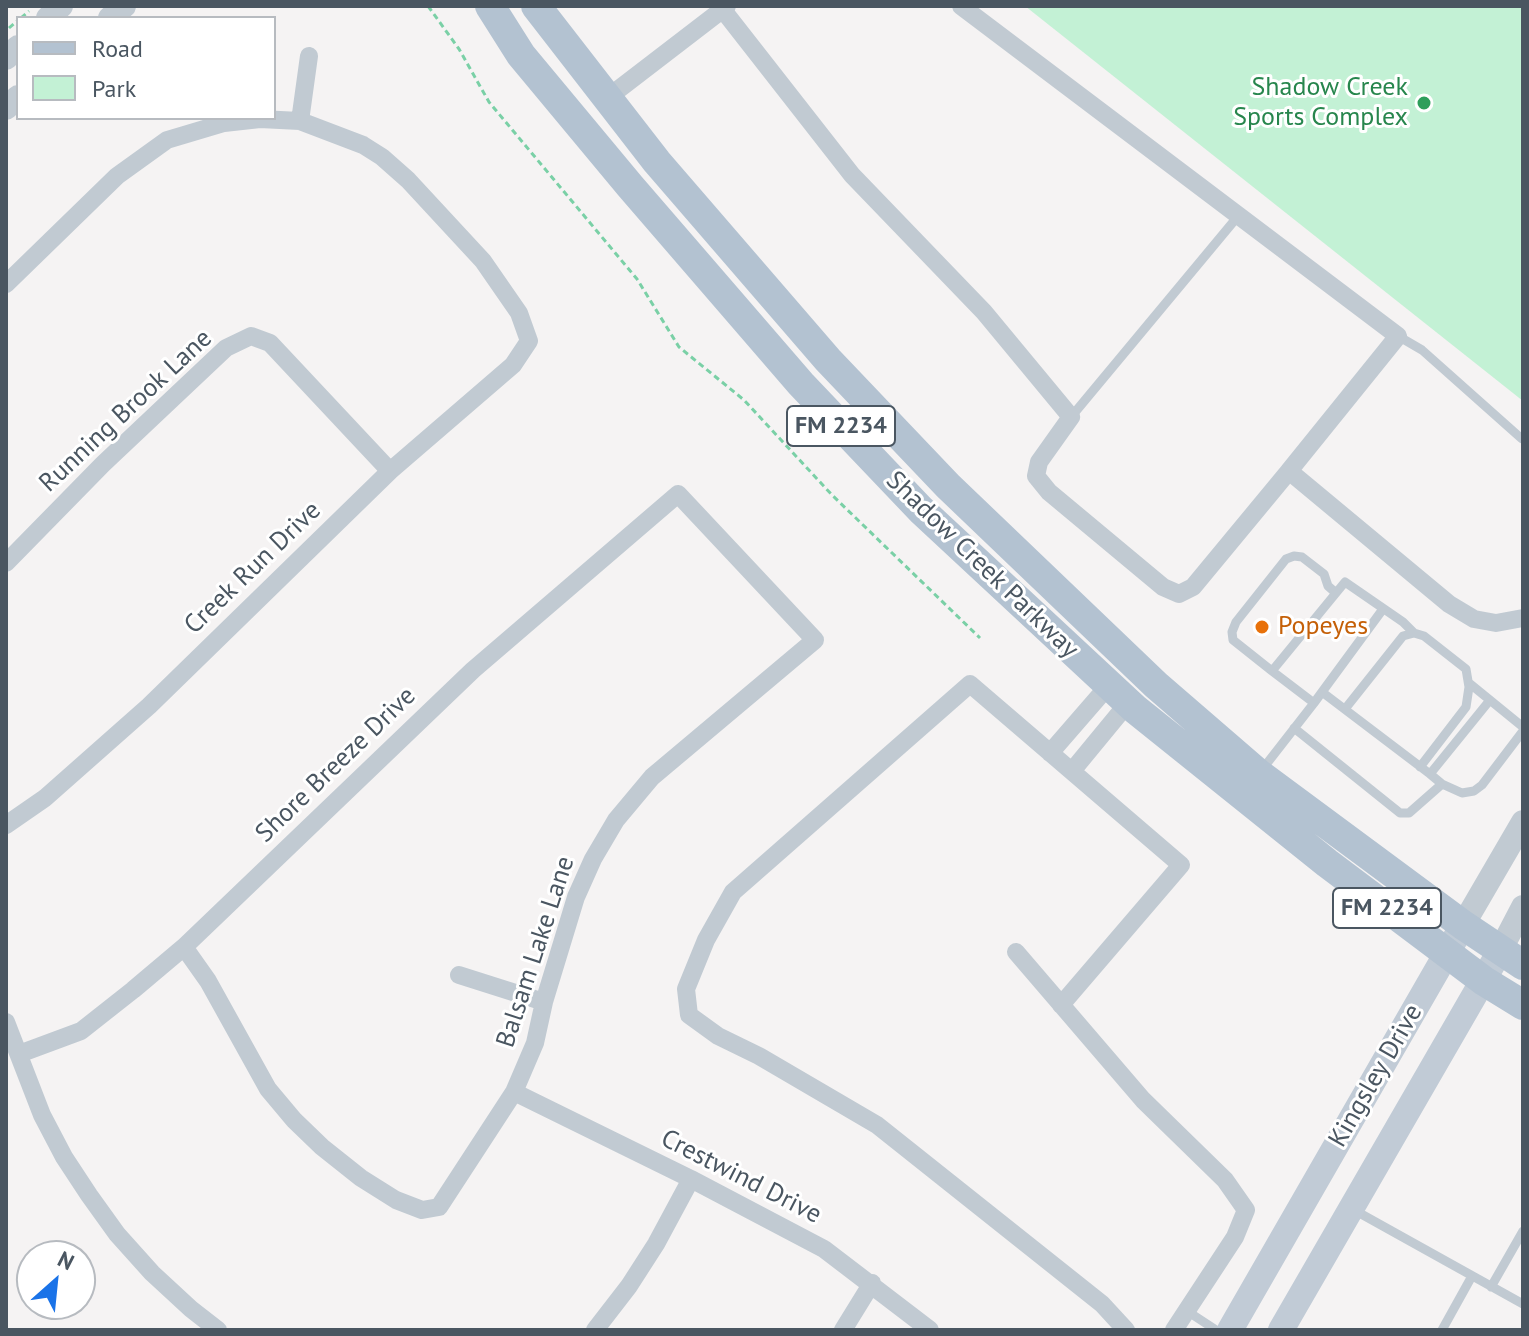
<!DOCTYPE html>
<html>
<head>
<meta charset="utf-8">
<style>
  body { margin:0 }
  #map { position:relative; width:1529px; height:1336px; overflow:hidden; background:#f5f3f3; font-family:"PT Sans",sans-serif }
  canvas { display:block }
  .frame { position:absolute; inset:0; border:8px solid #4a5661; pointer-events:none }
  .legend { position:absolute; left:16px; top:16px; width:260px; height:104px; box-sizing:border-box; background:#fff; border:2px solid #b7bbc0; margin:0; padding:10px 14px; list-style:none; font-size:24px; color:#4a5661 }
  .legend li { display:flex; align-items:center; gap:16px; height:40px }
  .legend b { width:40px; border:2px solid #b7bbc0 }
  .north { position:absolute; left:16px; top:1240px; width:80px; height:80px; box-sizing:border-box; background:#fff; border:2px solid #b7bbc0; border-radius:50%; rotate:27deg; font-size:22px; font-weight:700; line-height:32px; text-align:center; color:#4a5661 }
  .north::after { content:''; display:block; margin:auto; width:28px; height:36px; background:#1a73e8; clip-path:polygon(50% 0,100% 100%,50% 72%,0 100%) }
</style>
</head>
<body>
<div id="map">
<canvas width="1529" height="1336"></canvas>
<div class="frame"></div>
<ul class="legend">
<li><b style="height:10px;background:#b3c2d1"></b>Road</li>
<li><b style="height:22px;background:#c3f1d5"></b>Park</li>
</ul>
<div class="north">N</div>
</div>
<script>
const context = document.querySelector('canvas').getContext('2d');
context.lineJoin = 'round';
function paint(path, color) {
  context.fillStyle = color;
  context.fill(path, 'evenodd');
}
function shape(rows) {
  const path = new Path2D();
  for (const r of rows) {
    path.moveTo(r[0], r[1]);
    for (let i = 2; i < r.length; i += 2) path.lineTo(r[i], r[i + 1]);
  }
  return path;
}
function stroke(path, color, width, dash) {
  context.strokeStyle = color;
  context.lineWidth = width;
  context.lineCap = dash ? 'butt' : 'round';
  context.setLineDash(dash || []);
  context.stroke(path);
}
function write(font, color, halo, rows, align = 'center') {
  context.font = font + ' "PT Sans",sans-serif';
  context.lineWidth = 6;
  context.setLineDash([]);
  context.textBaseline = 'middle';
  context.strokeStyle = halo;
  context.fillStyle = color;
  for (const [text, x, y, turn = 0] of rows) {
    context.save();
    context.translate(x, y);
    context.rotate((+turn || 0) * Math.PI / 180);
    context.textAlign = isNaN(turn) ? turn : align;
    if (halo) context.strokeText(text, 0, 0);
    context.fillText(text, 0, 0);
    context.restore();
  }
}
const green = shape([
  [1025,6,1523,6,1523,401]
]);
const path = shape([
  [428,6,459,49,489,102,637,279,679,347,744,400,832,495,980,638],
  [21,18,29,11],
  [9,28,18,20]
]);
const service = shape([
  [1398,336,1422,350,1522,439],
  [1071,417,1239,215],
  [1272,671,1233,640,1232,632,1236,622,1286,559,1294,556,1302,557,1324,574,1328,586,1336,593],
  [1469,683,1523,727],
  [1322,692,1383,609],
  [1314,703,1322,692,1430,774,1490,700],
  [1345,709,1403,636,1414,633,1424,636,1466,669,1469,687,1466,707,1420,767],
  [1294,728,1400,813,1409,813,1442,784,1430,774],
  [1261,771,1314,703,1272,671,1345,582,1403,622,1414,633],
  [1442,784,1462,793,1474,791,1482,785,1523,731],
  [1354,1210,1523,1304],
  [1491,1287,1523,1231],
  [1187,1311,1216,1330],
  [1442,1330,1472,1276]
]);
const minor = shape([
  [961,6,1398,336,1289,471,1449,604,1474,619,1496,623,1523,618],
  [723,10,852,175,984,312,1071,417,1039,462,1036,476,1049,492,1163,587,1179,594,1193,587,1289,471],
  [606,99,727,6],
  [300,121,309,56],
  [6,284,117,176,167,140,224,123,260,119,300,121,363,145,382,157,408,180,483,261,519,313,529,341,513,365,390,471,149,706,45,798,6,825],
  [6,563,103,464,226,348,251,336,270,343,390,471],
  [1050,753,1109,685],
  [1072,771,1128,703],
  [1016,952,1143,1100,1225,1180,1246,1210,1235,1237,1174,1330],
  [459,975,544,1002],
  [1061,1005,1181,865,970,684,733,892,706,940,686,989,689,1015,718,1036,759,1056,877,1125,1102,1304,1126,1330],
  [6,1022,42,1115,64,1157,89,1195,117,1234,152,1273,191,1309,218,1330],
  [19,1054,81,1031,133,990,184,947,473,670,678,494,815,640,652,777,616,820,593,859,576,897,544,1002,535,1043,514,1092,439,1207,422,1210,396,1200,361,1178,322,1147,294,1120,268,1089,208,981,184,947],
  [514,1092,691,1179,824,1249,930,1330],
  [595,1330,629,1286,656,1244,691,1179],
  [843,1330,872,1283]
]);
const tertiary = shape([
  [48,18,61,6],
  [110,18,124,6],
  [6,58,18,47],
  [6,108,18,97],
  [1463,925,1523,822],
  [1500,951,1523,907]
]);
const secondary = shape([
  [1230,1330,1463,925],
  [1281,1330,1500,951]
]);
const primary = shape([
  [490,6,521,55,630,186,801,384,921,510,1135,709,1327,863,1484,981,1523,1005],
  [536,6,657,162,828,360,948,486,1156,685,1259,774,1463,925,1523,965]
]);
const markers = [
  [1424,103,8,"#2e9e5b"],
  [1262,627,8,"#e8710a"]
];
const shields = [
  [841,426,108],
  [1387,908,108]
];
const shieldNames = [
  ["FM 2234",841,426],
  ["FM 2234",1387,908]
];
const leisureNames = [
  ["Shadow Creek",1408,88],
  ["Sports Complex",1408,118]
];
const streetNames = [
  ["Running Brook Lane",126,411,-43],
  ["Shadow Creek Parkway",982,565,44],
  ["Creek Run Drive",253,568,-44],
  ["Shore Breeze Drive",336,765,-44],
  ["Balsam Lake Lane",536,952,-72],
  ["Kingsley Drive",1376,1076,-60],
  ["Crestwind Drive",741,1177,27]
];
const foodNames = [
  ["Popeyes",1278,627]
];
paint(green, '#c3f1d5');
stroke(path, '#7ad0a6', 3, [6, 4]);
stroke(service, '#c1cad2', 9);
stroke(minor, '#c1cad2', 18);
stroke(tertiary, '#c1cad2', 24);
stroke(secondary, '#c1cbd6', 26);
stroke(primary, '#b3c2d1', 30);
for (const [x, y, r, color] of markers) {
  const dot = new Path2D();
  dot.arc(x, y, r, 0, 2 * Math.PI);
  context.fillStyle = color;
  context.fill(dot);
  stroke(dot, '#fff', 3);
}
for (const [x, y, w] of shields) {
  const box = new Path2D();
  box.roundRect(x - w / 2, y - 20, w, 40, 6);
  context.fillStyle = '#fff';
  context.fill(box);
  stroke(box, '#4a5661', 2);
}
write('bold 24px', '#4a5661', null, shieldNames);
write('26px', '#27864d', '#fff', leisureNames, 'right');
write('26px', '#4a5661', '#fff', streetNames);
write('26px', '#c56008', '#fff', foodNames, 'left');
</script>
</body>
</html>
